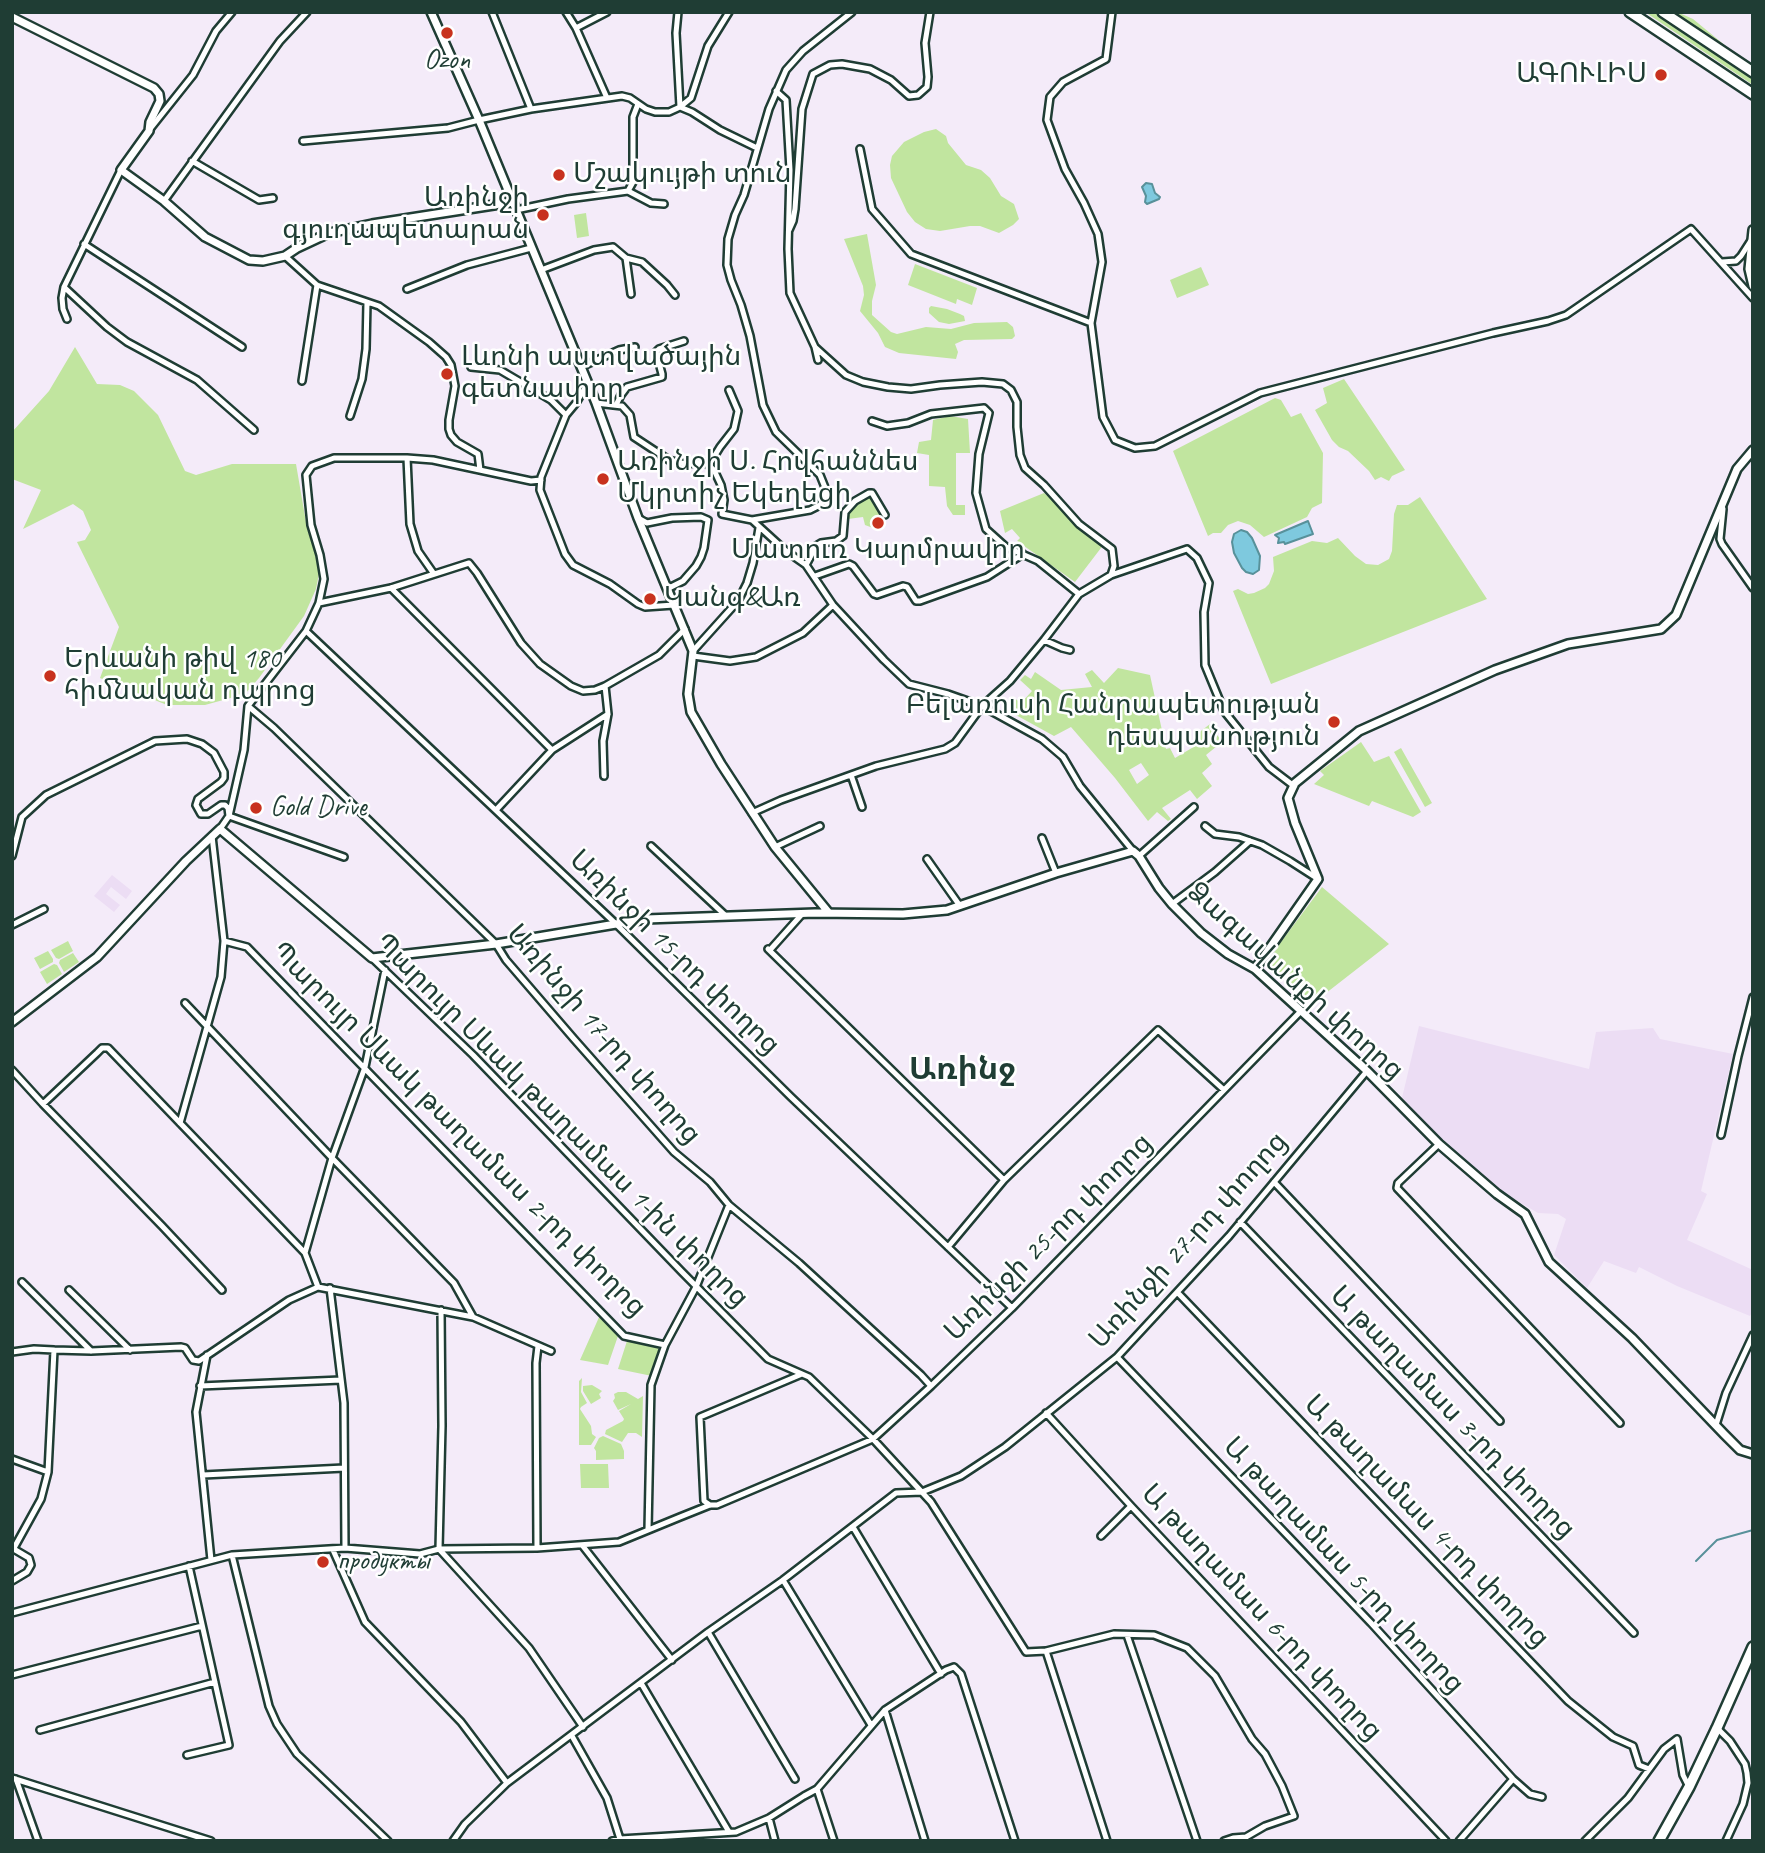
<!DOCTYPE html>
<html>
<head>
<meta charset="utf-8">
<style>
  body { margin:0 }
  #map { position:relative; width:1765px; height:1853px; overflow:hidden; background:#f4ebf9; font-family:Caveat,sans-serif }
  canvas { display:block }
  .frame { position:absolute; inset:0; border:14px solid #1f3d34; pointer-events:none }
</style>
</head>
<body>
<div id="map">
<canvas width="1765" height="1853"></canvas>
<div class="frame"></div>
</div>
<script>
const context = document.querySelector('canvas').getContext('2d');
context.lineJoin = 'round';
function paint(path, color) {
  context.fillStyle = color;
  context.fill(path, 'evenodd');
}
function shape(rows) {
  const path = new Path2D();
  for (const r of rows) {
    path.moveTo(r[0], r[1]);
    for (let i = 2; i < r.length; i += 2) path.lineTo(r[i], r[i + 1]);
  }
  return path;
}
function stroke(path, color, width, dash) {
  context.strokeStyle = color;
  context.lineWidth = width;
  context.lineCap = dash ? 'butt' : 'round';
  context.setLineDash(dash || []);
  context.stroke(path);
}
function write(font, color, halo, rows, align = 'center') {
  context.font = font + ' Caveat,"Noto Sans Armenian",sans-serif';
  context.lineWidth = 5;
  context.setLineDash([]);
  context.textBaseline = 'middle';
  context.strokeStyle = halo;
  context.fillStyle = color;
  for (const [text, x, y, turn = 0] of rows) {
    context.save();
    context.translate(x, y);
    context.rotate((+turn || 0) * Math.PI / 180);
    context.textAlign = isNaN(turn) ? turn : align;
    if (halo) context.strokeText(text, 0, 0);
    context.fillText(text, 0, 0);
    context.restore();
  }
}
const built = shape([
  [112,875,132,891,126,899,111,887,106,894,120,905,114,912,94,896],
  [1419,1026,1589,1069,1596,1032,1653,1028,1660,1039,1733,1054,1701,1191,1707,1194,1687,1240,1753,1270,1753,1310,1750,1316,1677,1286,1639,1267,1636,1273,1604,1261,1587,1288,1554,1255,1566,1219,1558,1214,1538,1213,1504,1193,1466,1163,1420,1120,1402,1098]
]);
const green = shape([
  [1645,12,1654,12,1753,79,1753,85],
  [1672,12,1677,12,1693,19,1727,47],
  [936,129,946,136,948,143,966,165,981,170,990,178,1001,196,1014,204,1019,219,1013,225,999,233,980,226,970,226,940,231,926,229,915,222,907,212,891,178,890,165,892,156,904,142,924,132],
  [586,213,589,236,577,238,574,215],
  [867,234,876,285,872,301,872,315,891,332,897,334,926,327,951,329,974,323,1007,322,1013,327,1015,336,1012,339,964,340,955,344,958,352,956,359,899,353,885,347,878,333,860,311,864,295,863,286,844,239],
  [915,264,977,288,972,305,957,299,956,304,908,285],
  [1201,267,1209,285,1177,298,1170,280],
  [931,306,947,309,960,314,964,316,965,321,949,324,939,322,929,313,929,308],
  [75,347,97,384,120,385,134,391,158,415,185,471,196,475,232,464,296,464,307,528,316,556,319,574,316,589,304,616,259,678,245,694,205,705,167,705,100,678,119,627,77,542,85,540,91,530,83,511,73,504,23,529,41,490,12,479,12,432,49,391],
  [1344,379,1405,470,1392,476,1389,481,1381,477,1375,480,1369,471,1348,451,1339,447,1332,440,1315,410,1327,403,1323,388],
  [1275,398,1281,400,1291,417,1301,413,1323,453,1322,503,1312,508,1307,517,1264,537,1250,525,1238,521,1228,525,1221,533,1213,533,1208,536,1173,451],
  [950,416,968,419,970,453,956,453,956,505,965,505,965,515,953,515,947,506,945,487,929,486,929,455,917,453,919,442,931,440,933,420],
  [1044,493,1104,544,1075,582,1017,541,1020,538,1012,529,1005,533,1000,511],
  [872,494,881,512,882,527,873,528,865,525,863,517,848,519,851,508,855,503],
  [1420,497,1487,599,1271,684,1233,591,1238,589,1248,594,1254,593,1265,588,1269,584,1274,571,1273,557,1312,541,1327,543,1338,538,1355,556,1366,564,1378,565,1389,559,1392,551,1394,514,1397,505,1408,505],
  [1118,668,1150,675,1166,749,1170,748,1175,758,1202,742,1197,734,1210,724,1222,742,1206,755,1212,764,1202,773,1212,786,1197,799,1190,790,1162,808,1171,819,1168,821,1157,812,1148,821,1115,778,1071,727,1054,736,1005,709,1013,697,1021,703,1032,691,1020,680,1025,675,1031,679,1035,672,1061,690,1092,687,1085,674,1092,670,1104,683],
  [1141,763,1149,775,1137,784,1129,770],
  [1361,742,1374,762,1389,756,1421,812,1413,817,1372,801,1369,806,1314,784,1324,775,1320,771],
  [1401,748,1432,803,1425,807,1394,752],
  [1322,887,1389,944,1312,1004,1266,962],
  [68,941,73,951,59,959,56,958,51,950],
  [48,951,53,959,53,962,40,969,34,958],
  [73,953,79,962,64,972,59,963,60,960],
  [54,964,57,965,62,974,47,984,40,972],
  [600,1315,618,1336,608,1365,580,1360],
  [627,1341,660,1348,652,1376,618,1369],
  [582,1378,581,1392,587,1403,581,1407,580,1409,591,1426,592,1434,596,1437,591,1445,579,1445,579,1381],
  [592,1385,602,1391,599,1394,601,1398,591,1404,583,1391,583,1386],
  [618,1392,626,1392,638,1399,643,1396,642,1437,636,1433,628,1433,622,1442,605,1434,606,1430,623,1421,624,1419,619,1411,631,1404,618,1410,613,1401,615,1398,614,1394],
  [603,1436,621,1444,624,1451,624,1459,596,1460,596,1451,594,1448,599,1438],
  [580,1464,608,1464,609,1488,581,1488]
]);
const water = shape([
  [1146,183,1152,184,1155,193,1160,197,1159,199,1147,204,1145,202,1146,196,1142,187,1146,183],
  [1308,521,1313,534,1285,544,1284,542,1278,543,1279,538,1275,535,1308,521],
  [1241,530,1247,532,1252,538,1260,556,1259,570,1253,574,1246,572,1242,568,1234,553,1232,542,1234,534,1241,530]
]);
const stream = shape([
  [1696,1561,1717,1540,1753,1530]
]);
const minor = shape([
  [492,12,531,109],
  [566,12,576,28,607,98],
  [576,28,607,12],
  [776,91,786,100,790,170,788,249,790,293,815,347,818,360],
  [680,107,691,98,708,46,729,12],
  [680,107,692,112,720,130,757,148],
  [150,129,193,75,216,31,232,12],
  [303,141,448,128,479,120,531,109,622,96,630,98,646,109,655,112,669,112,680,107,676,33,678,12],
  [860,149,872,209,911,254,1091,323,1102,262,1098,234,1084,203,1065,169,1047,120,1050,97,1063,82,1106,59,1112,12],
  [192,161,259,200,273,198],
  [628,191,651,203,664,204],
  [164,201,280,41,307,12],
  [516,210,568,199,628,191,633,182,633,117,638,104],
  [789,230,793,221,795,209,802,109,813,74,830,65,842,64,870,69,891,80,909,96,918,95,927,87,928,77,925,43,930,12],
  [84,244,242,347],
  [285,256,317,285,379,306,429,342,446,357,451,365,455,386,449,420,449,429,451,435,457,442,478,454,480,470],
  [626,258,631,294],
  [1722,262,1736,261,1741,256,1750,242],
  [541,270,594,250,613,247,626,258,642,262,667,285,675,295],
  [64,287,107,327,127,342,197,380,254,430],
  [407,289,467,265,531,248],
  [67,319,63,309,62,298,64,287,121,170],
  [1091,323,1103,417,1115,440,1135,448,1155,446,1260,393,1493,333,1548,321,1566,315,1691,229,1753,298],
  [815,347,846,375,863,382,888,387,911,389,940,385,982,382,1003,384,1011,390,1017,402,1017,427,1020,455,1025,468,1044,485,1079,524,1112,549,1114,566,1111,575],
  [471,367,500,370,551,400,566,415],
  [581,367,619,350,635,347],
  [302,381,317,285],
  [588,383,576,403,566,415,541,477,540,490,565,554,573,565,610,584,638,604,645,607,674,605],
  [596,403,622,406,630,415,634,437,669,460,685,464,705,462,714,470,721,485,724,500,722,514,752,520,786,551,806,565,833,605,884,660,909,684,948,694,982,706,1042,739,1063,757,1080,786,1133,851],
  [616,405,621,395,627,387,662,377,662,374,656,352,659,349,684,341],
  [350,416,362,379,366,349,367,302],
  [407,458,410,524,418,551,434,574],
  [709,465,720,447,734,429,738,411,729,390],
  [1723,509,1720,539,1722,544,1753,588],
  [638,518,647,523,672,518,701,517,708,520,704,548,701,557,696,566,683,581,667,589],
  [752,520,810,510,820,505,825,497,826,490,820,475,776,432,763,405,750,336,741,305,731,280,727,265,728,239,735,215,744,195,769,109,786,70,803,51,852,12],
  [806,565,816,546,821,543,836,541,843,536,845,512,855,501,869,493,872,493,885,515],
  [815,576,849,564,853,566,874,594,877,595,903,586,907,587,916,601,920,601,987,577,1023,554],
  [391,588,552,750],
  [1079,594,1111,575,1187,549,1197,558,1209,583,1204,612,1205,665,1224,711,1269,767,1294,786],
  [319,603,391,588,469,563,477,573,521,643,540,664,571,686,583,691,595,690,605,686,659,655,685,629],
  [306,631,615,923,791,1097,1012,1308],
  [1044,640,1062,648,1070,650],
  [693,651,738,601,747,583,753,563,759,528],
  [693,656,730,661,756,657,803,633,833,605],
  [248,706,274,728,496,944,506,960,574,1039,674,1152,710,1182,729,1205,799,1263,921,1375,931,1386],
  [851,775,862,807],
  [604,776,603,741,608,714,605,686],
  [496,810,552,750,608,714],
  [752,813,781,800,876,766,945,749,955,743,982,706,1010,681,1044,640,1079,594,1038,561,1006,547,986,529,976,493,979,454,989,413,984,408,931,414,908,423,887,426,872,421],
  [1205,826,1215,834,1239,837,1262,845,1290,861,1318,879],
  [220,829,229,816,244,750,248,706,306,631,319,603,324,579,320,555,311,525,306,475,312,466,334,458,407,458,433,460,531,481,541,480],
  [1042,838,1056,873],
  [651,846,726,916],
  [775,847,820,826],
  [12,856,22,817,46,795,155,741,187,739,202,744,214,753,224,772,224,778,221,782,198,799,196,805,201,814,208,814,221,805,225,805,228,808,229,816,344,857],
  [1139,856,1194,807],
  [927,859,960,906],
  [1172,904,1215,872,1250,841],
  [12,925,44,909],
  [224,941,247,947,624,1336,665,1345],
  [768,949,1004,1180],
  [770,950,803,913],
  [185,1003,332,1158,454,1283,473,1317],
  [12,1070,43,1104,162,1226,222,1290],
  [43,1104,97,1053,102,1048,108,1048,305,1253,318,1287],
  [180,1123,221,977,224,941,212,836],
  [1721,1135,1738,1056,1753,997],
  [1439,1144,1398,1183,1397,1188,1620,1423],
  [1274,1182,1500,1421],
  [1240,1222,1634,1633],
  [948,1247,1004,1180,1158,1030,1224,1090],
  [305,1253,332,1158,365,1067,385,970],
  [22,1282,91,1351],
  [330,1288,344,1403,345,1548],
  [69,1290,130,1350],
  [1178,1293,1568,1701,1613,1737,1633,1746,1639,1765,1649,1769],
  [441,1310,442,1426,439,1549,529,1648,583,1727],
  [12,1352,34,1349,54,1350],
  [207,1355,196,1412,211,1560],
  [1117,1357,1371,1623,1513,1779,1530,1794,1542,1797],
  [200,1386,341,1380],
  [1046,1413,1131,1506,1446,1841],
  [1716,1425,1726,1393,1753,1335],
  [12,1459,48,1472],
  [203,1475,344,1468],
  [710,1505,704,1501,700,1417,802,1374],
  [853,1527,941,1674],
  [648,1530,651,1385,665,1345,696,1287,729,1205],
  [1101,1536,1131,1506],
  [582,1545,672,1660],
  [12,1548,29,1558,31,1565,27,1572,12,1581],
  [14,1548,41,1499,48,1472,54,1350,91,1351,181,1347,185,1348,193,1360,199,1361,289,1300,318,1287,473,1317,551,1351],
  [537,1548,536,1363,538,1346],
  [333,1550,365,1622,461,1722,507,1783],
  [232,1555,269,1706,277,1724,297,1754,388,1841],
  [783,1580,871,1725],
  [12,1613,232,1555,345,1548,420,1554,439,1549,537,1548,619,1542,680,1517,710,1505,717,1505,873,1439,809,1377,768,1359,682,1272,473,1055,372,958],
  [708,1632,795,1779],
  [1127,1635,1197,1841],
  [1046,1651,1107,1841],
  [12,1675,202,1626],
  [641,1683,729,1832],
  [885,1710,925,1841],
  [1717,1728,1730,1741,1745,1764,1747,1773,1748,1783,1743,1804,1726,1841],
  [40,1730,215,1682],
  [572,1736,607,1798,620,1839],
  [187,1755,229,1745,189,1566],
  [12,1778,211,1841],
  [16,1779,38,1841],
  [817,1789,834,1841],
  [769,1818,775,1841],
  [453,1841,465,1824,507,1783,708,1632,783,1580,896,1493,922,1492,961,1476,1005,1447,1117,1357,1229,1236,1367,1071],
  [612,1841,620,1839,736,1832,769,1818,804,1796,817,1789,885,1710,946,1670,954,1667,961,1674,1015,1841],
  [1224,1841,1233,1838,1246,1837,1265,1826,1294,1816,1282,1786,1265,1754,1252,1739,1215,1676,1187,1648,1154,1635,1114,1634,1046,1651,1026,1652,931,1502,873,1439,931,1386,1012,1308,1301,1011],
  [1459,1841,1513,1779],
  [1585,1841,1628,1798,1664,1749,1677,1739,1683,1775,1689,1787]
]);
const tertiary = shape([
  [431,12,479,120,596,403,638,518,693,651,688,694,691,712,721,764,775,847,829,913],
  [12,17,154,88,159,94,160,101,150,122,149,131,121,170,164,201,205,237,249,260,263,261,285,256,297,248,329,233,372,224,513,202],
  [1753,230,1749,269,1753,286],
  [1255,969,1318,879,1295,823,1288,798,1295,783,1359,731,1495,670,1568,644,1661,629,1676,615,1737,469,1753,450],
  [12,1022,97,957,186,861,220,829,372,958,496,944,646,919,815,913,903,914,947,910,1056,873,1133,851,1139,856,1159,888,1172,904,1201,933,1228,954,1255,969,1367,1071,1439,1144,1497,1194,1525,1214,1549,1262,1632,1338,1724,1434,1740,1450,1753,1454]
]);
const primary = shape([
  [1659,1841,1689,1787,1717,1728,1753,1647]
]);
const trunk = shape([
  [1630,12,1753,94],
  [1663,12,1753,72]
]);
const markers = [
  [447,33,7,"#c8321e"],
  [1661,75,7,"#c8321e"],
  [559,175,7,"#c8321e"],
  [543,215,7,"#c8321e"],
  [447,374,7,"#c8321e"],
  [603,479,7,"#c8321e"],
  [878,523,7,"#c8321e"],
  [650,599,7,"#c8321e"],
  [50,676,7,"#c8321e"],
  [1334,722,7,"#c8321e"],
  [256,808,7,"#c8321e"],
  [323,1562,7,"#c8321e"]
];
const poiNames = [
  ["Ozon",447,61,"center"],
  ["ԱԳՈՒԼԻՍ",1647,75,"right"],
  ["Մշակույթի տուն",573,175],
  ["Առինջի",529,199,"right"],
  ["գյուղապետարան",529,231,"right"],
  ["Լևոնի աստվածային",461,358],
  ["գետնափոր",461,390],
  ["Առինջի Ս. Հովհաննես",617,463],
  ["Մկրտիչ Եկեղեցի",617,495],
  ["Մատուռ Կարմրավոր",878,551,"center"],
  ["Կանգ&Առ",664,599],
  ["Երևանի թիվ 180",64,660],
  ["հիմնական դպրոց",64,692],
  ["Բելառուսի Հանրապետության",1320,706,"right"],
  ["դեսպանություն",1320,738,"right"],
  ["Gold Drive",270,808],
  ["продукты",337,1562]
];
const streetNames = [
  ["Առինջի 15-րդ փողոց",674,953,44],
  ["Ձագավանքի փողոց",1295,982,42],
  ["Առինջի 17-րդ փողոց",603,1035,49],
  ["Պարույր Սևակ թաղամաս 1-ին փողոց",561,1121,45],
  ["Պարույր Սևակ թաղամաս 2-րդ փողոց",458,1130,45],
  ["Առինջի 25-րդ փողոց",1049,1238,-45],
  ["Առինջի 27-րդ փողոց",1189,1241,-48],
  ["Ա թաղամաս 3-րդ փողոց",1452,1413,46],
  ["Ա թաղամաս 4-րդ փողոց",1426,1522,46],
  ["Ա թաղամաս 5-րդ փողոց",1343,1566,47],
  ["Ա թաղամաս 6-րդ փողոց",1261,1613,47]
];
const quarterNames = [
  ["Առինջ",962,1071]
];
paint(built, '#ecddf4');
paint(green, '#c1e59f');
paint(water, '#7ec9de');
stroke(water, '#58919a', 2);
stroke(stream, '#58919a', 2);
stroke(minor, '#1f3d34', 10);
stroke(tertiary, '#1f3d34', 12);
stroke(primary, '#1f3d34', 14);
stroke(trunk, '#1f3d34', 14);
stroke(minor, '#fff', 5);
stroke(tertiary, '#fff', 7);
stroke(primary, '#fff', 9);
stroke(trunk, '#fff', 9);
for (const [x, y, r, color] of markers) {
  const dot = new Path2D();
  dot.arc(x, y, r, 0, 2 * Math.PI);
  context.fillStyle = color;
  context.fill(dot);
  stroke(dot, '#fff', 2.5);
}
write('28px', '#1f3d34', '#fff', poiNames, 'left');
write('28px', '#1f3d34', '#fff', streetNames);
write('bold 32px', '#1f3d34', '#fff', quarterNames);
</script>
</body>
</html>
